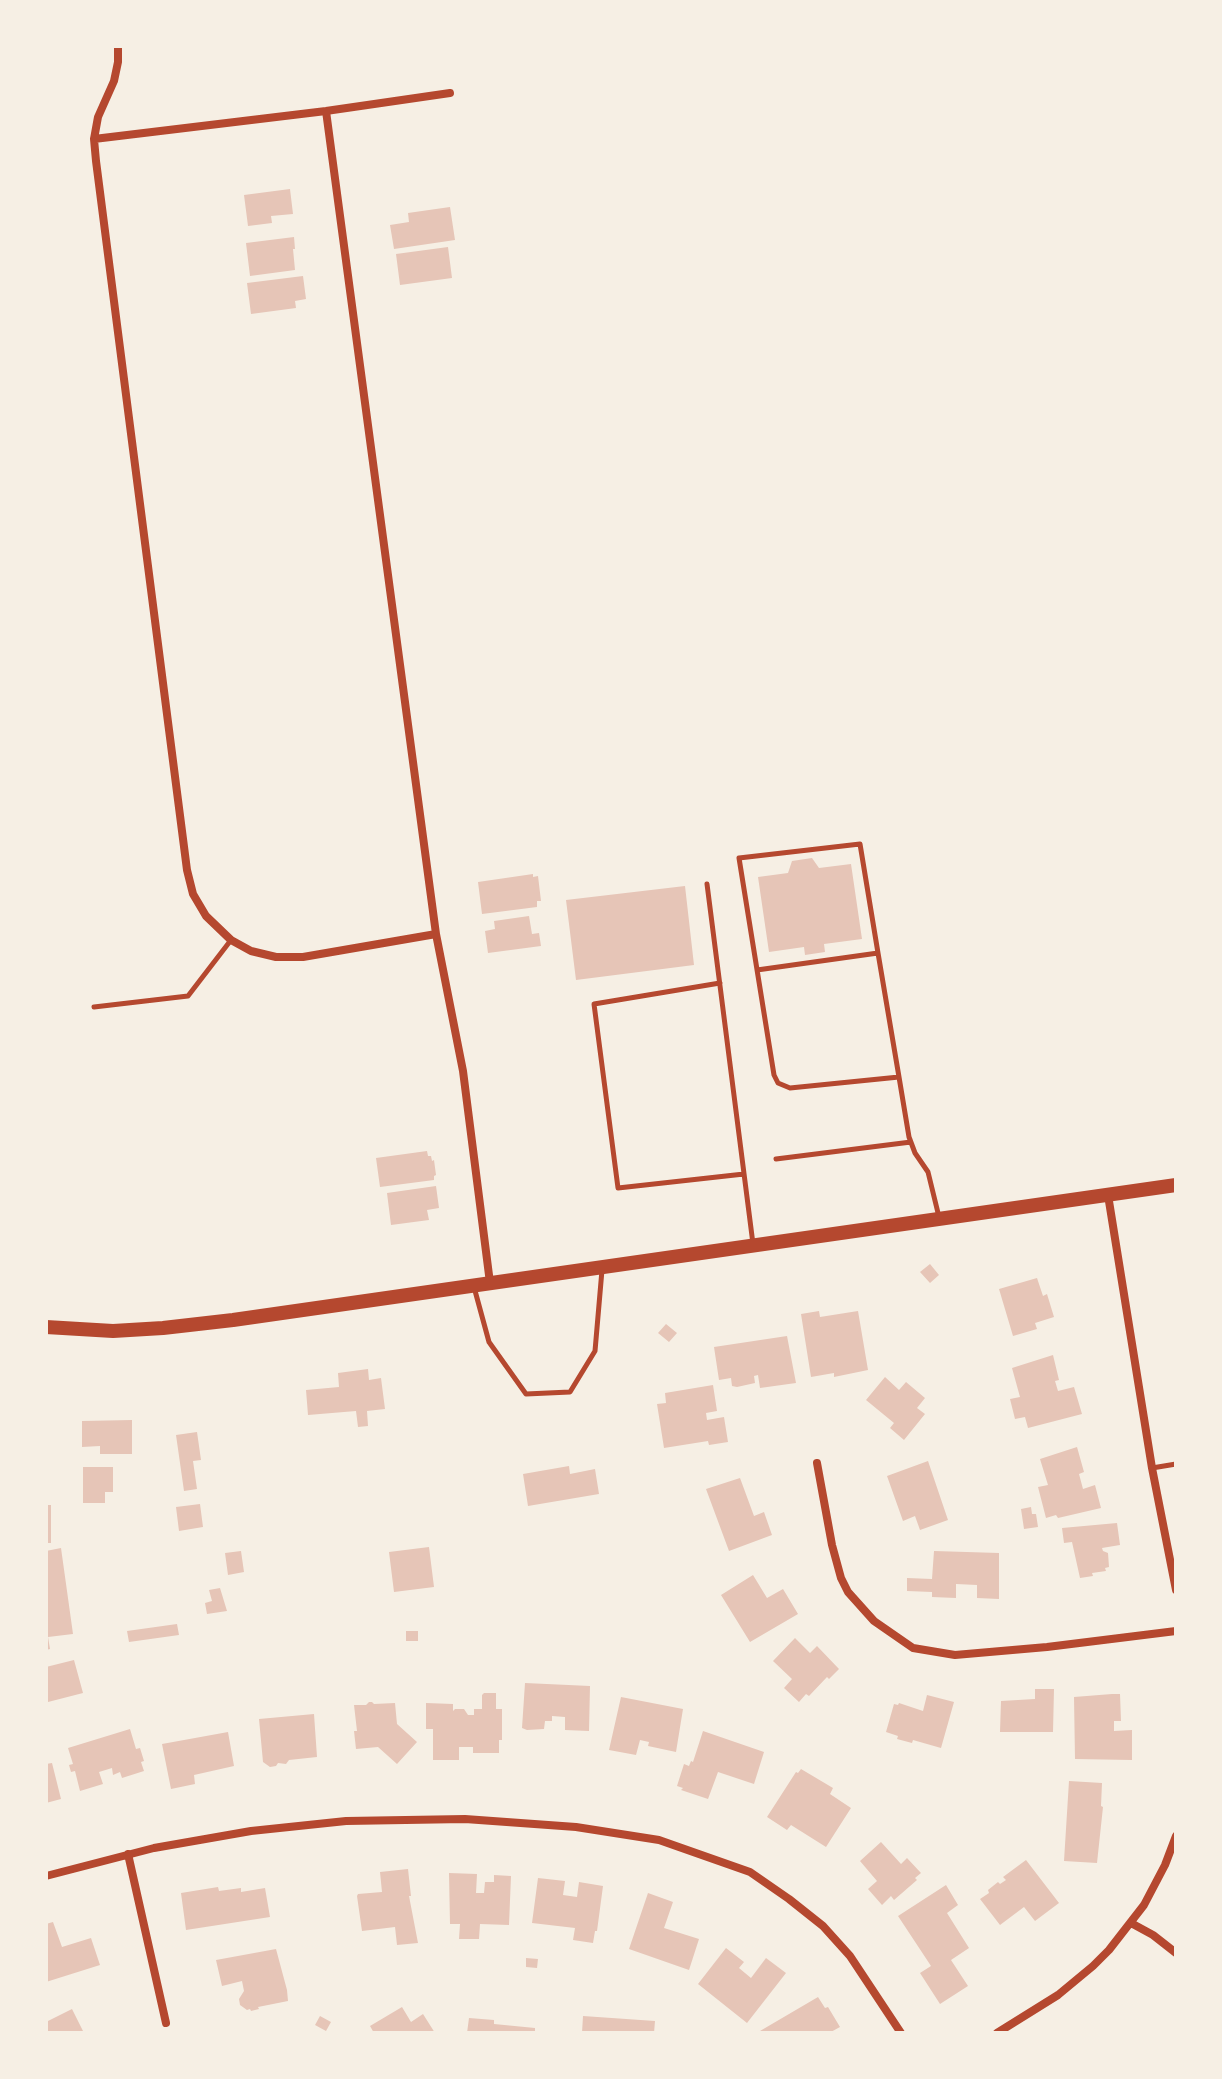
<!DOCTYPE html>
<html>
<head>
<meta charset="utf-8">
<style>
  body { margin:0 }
  #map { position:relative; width:1222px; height:2079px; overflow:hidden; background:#f6efe4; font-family:"Alegreya Sans",sans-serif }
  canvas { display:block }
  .frame { position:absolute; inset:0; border:48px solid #f6efe4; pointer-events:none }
</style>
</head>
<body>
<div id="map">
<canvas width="1222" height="2079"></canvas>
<div class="frame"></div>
</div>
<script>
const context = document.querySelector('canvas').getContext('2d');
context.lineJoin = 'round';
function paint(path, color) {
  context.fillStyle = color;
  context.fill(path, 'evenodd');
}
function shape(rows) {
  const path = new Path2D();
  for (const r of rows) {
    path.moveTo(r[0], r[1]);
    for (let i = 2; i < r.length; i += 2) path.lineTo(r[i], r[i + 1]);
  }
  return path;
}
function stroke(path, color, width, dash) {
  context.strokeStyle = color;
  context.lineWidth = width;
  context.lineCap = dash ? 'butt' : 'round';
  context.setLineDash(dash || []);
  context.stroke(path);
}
const building = shape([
  [290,189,293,214,271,216,272,223,248,226,244,195],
  [450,207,455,240,394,249,390,225,409,222,408,213],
  [294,237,295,249,293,249,295,270,250,276,246,243],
  [448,247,452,278,400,285,396,254],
  [303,276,306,299,295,301,296,308,251,314,247,283],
  [812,858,819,868,851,864,862,939,824,944,825,952,805,955,804,947,769,952,758,877,788,873,792,861],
  [533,874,533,877,538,876,541,901,537,901,537,907,482,914,478,882],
  [685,886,694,965,576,980,566,900],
  [529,916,532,934,539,933,541,946,488,953,485,931,495,929,494,921],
  [427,1151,428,1156,431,1156,432,1161,434,1160,436,1175,434,1176,434,1180,380,1187,376,1158],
  [436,1186,439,1208,427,1210,429,1220,391,1225,387,1193],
  [930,1264,939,1275,930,1283,920,1272],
  [1037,1278,1043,1296,1047,1294,1054,1317,1035,1323,1037,1329,1013,1336,999,1289],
  [819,1311,820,1317,858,1311,868,1370,834,1377,834,1373,811,1377,801,1314],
  [666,1324,677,1333,669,1342,658,1333],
  [787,1336,796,1383,760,1388,758,1375,754,1376,755,1383,737,1387,732,1386,731,1378,719,1380,714,1347],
  [1053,1355,1059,1380,1055,1381,1058,1391,1074,1387,1082,1414,1028,1428,1025,1417,1015,1419,1010,1399,1020,1397,1012,1368],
  [368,1369,369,1380,381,1378,385,1409,367,1411,368,1426,358,1427,356,1411,308,1415,306,1390,339,1387,338,1373],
  [885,1377,899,1390,906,1382,925,1398,917,1408,925,1414,904,1440,890,1428,894,1423,866,1400],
  [713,1385,717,1411,706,1413,707,1420,724,1417,728,1442,709,1445,708,1441,664,1448,657,1404,666,1403,665,1393],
  [132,1420,132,1454,100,1454,100,1446,82,1447,82,1421],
  [197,1432,201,1460,193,1461,197,1489,184,1491,176,1435],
  [1077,1447,1084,1472,1079,1474,1083,1489,1095,1485,1101,1508,1058,1518,1056,1515,1046,1518,1038,1487,1048,1485,1040,1459],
  [928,1461,948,1520,920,1530,915,1516,903,1521,887,1476],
  [569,1466,570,1474,595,1469,599,1494,528,1506,523,1474],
  [83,1467,113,1467,113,1492,105,1492,105,1503,83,1503],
  [740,1478,754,1516,764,1512,772,1535,729,1551,706,1489],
  [200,1504,203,1527,179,1531,176,1507],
  [46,1505,51,1505,51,1543,46,1543],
  [1031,1507,1032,1514,1036,1514,1038,1527,1024,1529,1021,1509],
  [1117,1523,1120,1545,1102,1548,1103,1551,1108,1553,1109,1567,1105,1568,1106,1571,1092,1573,1093,1576,1080,1578,1072,1542,1064,1543,1062,1528],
  [429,1547,434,1587,394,1592,389,1552],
  [61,1548,73,1634,48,1637,50,1649,46,1650,46,1551],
  [241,1551,244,1572,228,1575,225,1553],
  [934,1551,999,1553,999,1599,977,1598,977,1585,956,1584,956,1598,932,1597,932,1592,907,1591,907,1578,932,1579],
  [753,1575,767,1598,783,1589,798,1614,750,1642,721,1595],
  [220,1588,227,1611,207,1614,205,1603,212,1601,209,1590],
  [177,1624,179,1635,129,1642,127,1631],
  [406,1631,418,1631,418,1641,406,1641],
  [795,1638,810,1653,817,1646,839,1669,829,1679,827,1677,809,1696,806,1694,799,1702,784,1688,792,1679,773,1661],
  [74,1660,83,1693,48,1702,46,1693,46,1667],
  [525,1683,590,1686,589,1731,565,1730,565,1717,552,1716,552,1721,545,1721,544,1729,527,1730,522,1728],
  [1035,1689,1054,1689,1053,1732,1000,1732,1001,1701,1035,1699],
  [484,1693,496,1693,496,1709,502,1709,502,1740,499,1740,499,1753,473,1753,473,1747,459,1747,459,1760,433,1760,433,1729,426,1729,426,1703,453,1704,453,1711,455,1709,464,1709,468,1715,474,1715,474,1709,482,1709,482,1695],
  [1112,1694,1120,1694,1121,1721,1114,1721,1114,1731,1132,1730,1132,1760,1075,1759,1074,1697],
  [927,1695,954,1702,941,1748,913,1740,912,1743,897,1739,898,1736,886,1732,894,1704,898,1705,899,1703,923,1711],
  [621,1697,683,1709,676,1752,648,1746,649,1742,640,1740,636,1755,609,1750],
  [369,1702,372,1702,374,1704,395,1703,397,1724,417,1742,397,1764,378,1747,356,1749,354,1731,357,1731,354,1705,366,1705],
  [314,1714,317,1757,289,1760,286,1764,278,1763,276,1766,270,1767,263,1762,259,1719],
  [130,1729,136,1749,140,1748,144,1761,141,1762,144,1771,122,1778,120,1772,113,1775,112,1768,99,1772,103,1784,80,1791,75,1771,71,1772,69,1765,73,1764,68,1748],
  [703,1731,764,1752,754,1784,718,1772,708,1799,681,1790,683,1788,677,1786,684,1764,689,1766,691,1761,693,1762],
  [228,1732,234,1766,194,1775,195,1784,171,1789,162,1744],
  [52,1763,61,1799,46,1803,46,1764],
  [801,1769,833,1788,830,1794,851,1808,826,1847,791,1825,787,1830,767,1817,796,1772,798,1773],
  [1069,1781,1102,1783,1101,1806,1103,1807,1097,1863,1064,1861],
  [881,1842,901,1864,907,1858,921,1873,915,1878,917,1880,894,1900,891,1896,882,1905,868,1889,877,1881,860,1861],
  [1026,1860,1059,1903,1035,1921,1024,1907,1000,1925,980,1899,989,1893,988,1890,998,1882,1000,1884,1006,1880,1003,1877],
  [408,1869,411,1896,409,1896,418,1943,397,1945,395,1927,362,1931,357,1896,358,1894,382,1892,380,1872],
  [449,1873,477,1874,476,1893,484,1893,485,1882,494,1882,494,1875,511,1876,509,1925,480,1924,479,1939,459,1939,460,1924,450,1924],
  [538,1878,565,1881,563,1895,577,1897,579,1882,603,1886,597,1931,595,1931,593,1943,573,1940,575,1928,532,1923],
  [946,1885,958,1905,947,1913,969,1948,951,1960,968,1986,940,2004,920,1973,931,1966,898,1916],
  [218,1887,219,1891,241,1888,241,1892,265,1888,270,1917,186,1930,181,1893],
  [648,1893,673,1902,664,1928,699,1939,689,1970,629,1949],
  [53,1922,62,1947,91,1938,100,1965,46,1982,46,1924],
  [726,1948,744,1962,739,1968,751,1978,766,1958,786,1973,747,2023,698,1984],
  [276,1949,287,1990,288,2001,258,2007,259,2009,251,2011,250,2009,247,2010,240,2005,239,1999,244,1991,242,1981,222,1986,216,1960],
  [526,1958,538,1959,537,1968,526,1967],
  [818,1997,825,2008,828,2007,840,2027,829,2033,762,2033,760,2031],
  [402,2007,411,2022,423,2014,435,2033,374,2033,370,2026],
  [72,2009,84,2033,46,2033,46,2022],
  [320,2016,331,2022,326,2031,315,2025],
  [583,2016,655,2021,654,2033,582,2033],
  [469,2018,494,2020,494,2024,535,2028,535,2033,467,2033]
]);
const service = shape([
  [707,884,753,1244],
  [757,970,878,953],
  [720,983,594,1004,618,1188,744,1174],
  [94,1007,188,996,231,940],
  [899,1077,790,1088,778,1083,774,1075,739,858,860,844,878,953,899,1077,909,1137,915,1153,928,1172,939,1217],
  [776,1159,911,1142],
  [474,1287,489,1342,526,1394,570,1392,595,1351,602,1270],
  [1152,1468,1176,1464]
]);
const minor = shape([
  [118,46,118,62,114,81,98,117,94,139,96,161,187,870,193,894,206,916,231,940,251,951,276,957,303,957,436,934],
  [326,111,436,934,463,1071,490,1283],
  [94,139,326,111,450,93],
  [1108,1195,1152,1468,1176,1590],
  [817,1463,832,1545,841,1578,848,1592,874,1621,913,1648,955,1655,1047,1647,1176,1631],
  [128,1854,166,2023],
  [46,1876,154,1848,251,1831,346,1821,465,1819,576,1827,659,1840,750,1872,789,1899,823,1926,850,1956,901,2033],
  [1131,1923,1153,1935,1176,1953],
  [997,2033,1058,1995,1093,1966,1109,1950,1144,1905,1165,1865,1176,1836]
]);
const secondary = shape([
  [46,1327,113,1331,163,1328,233,1320,1176,1185]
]);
paint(building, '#e6c5b7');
stroke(service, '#b5482f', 5);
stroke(minor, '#b5482f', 8);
stroke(secondary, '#b5482f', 14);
</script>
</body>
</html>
